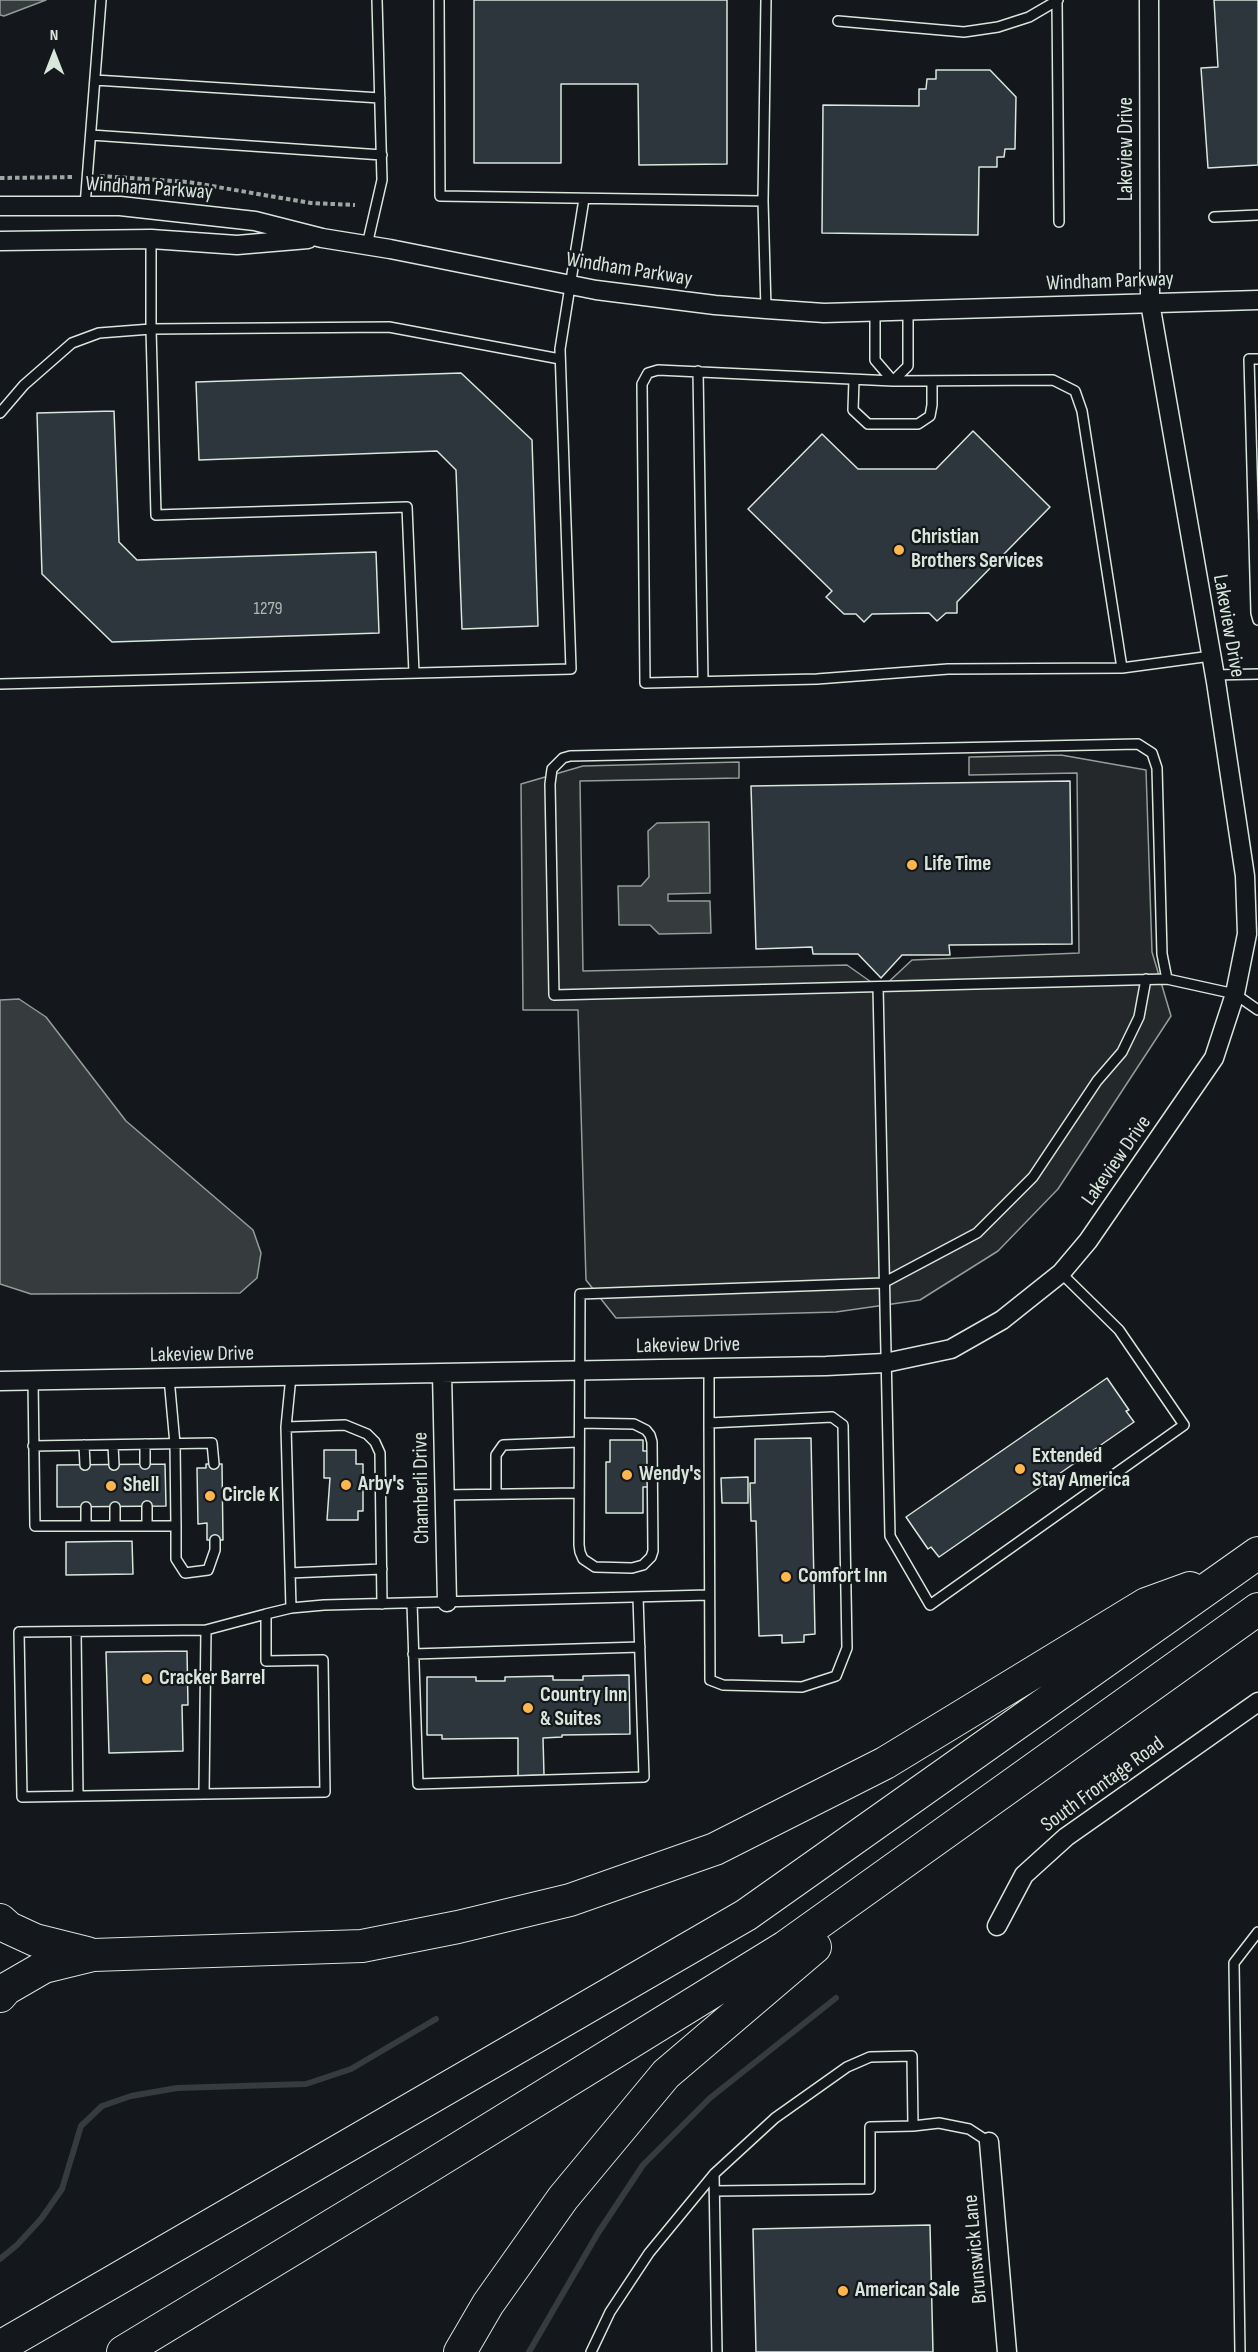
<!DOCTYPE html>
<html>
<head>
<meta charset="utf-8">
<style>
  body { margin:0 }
  #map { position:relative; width:1258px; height:2352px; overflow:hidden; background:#14181c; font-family:"Sofia Sans Condensed",sans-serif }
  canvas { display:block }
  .north { position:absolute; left:24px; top:24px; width:60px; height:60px; -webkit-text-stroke:4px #14181c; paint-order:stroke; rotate:0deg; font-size:16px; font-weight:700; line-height:24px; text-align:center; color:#d8e6dc }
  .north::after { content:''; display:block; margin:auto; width:21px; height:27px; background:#d8e6dc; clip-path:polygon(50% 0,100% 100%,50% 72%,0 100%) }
</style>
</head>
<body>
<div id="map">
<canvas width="1258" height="2352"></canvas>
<div class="north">N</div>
</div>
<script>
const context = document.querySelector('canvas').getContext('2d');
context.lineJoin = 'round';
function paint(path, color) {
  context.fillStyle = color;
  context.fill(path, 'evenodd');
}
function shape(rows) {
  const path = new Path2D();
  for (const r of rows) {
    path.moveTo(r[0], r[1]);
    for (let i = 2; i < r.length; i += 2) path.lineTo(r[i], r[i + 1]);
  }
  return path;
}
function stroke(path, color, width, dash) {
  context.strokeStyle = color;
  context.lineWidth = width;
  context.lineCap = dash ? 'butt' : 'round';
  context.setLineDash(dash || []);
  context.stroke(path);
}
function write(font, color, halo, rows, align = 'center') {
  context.font = font + ' "Sofia Sans Condensed",sans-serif';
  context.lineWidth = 4.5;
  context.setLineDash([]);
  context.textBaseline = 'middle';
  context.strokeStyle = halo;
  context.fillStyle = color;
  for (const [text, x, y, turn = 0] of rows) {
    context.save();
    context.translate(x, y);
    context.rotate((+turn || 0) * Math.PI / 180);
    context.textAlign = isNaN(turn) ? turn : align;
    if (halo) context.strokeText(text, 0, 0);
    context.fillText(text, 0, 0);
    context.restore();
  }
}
const parking = shape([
  [1061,755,1146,770,1152,952,1171,1016,1058,1189,998,1251,920,1300,836,1312,616,1318,586,1280,578,1010,523,1010,521,784,583,766,739,762,739,778,580,781,583,971,847,965,881,989,912,960,1079,953,1077,773,969,775,969,757,1061,755]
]);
const water = shape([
  [0,0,46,0,4,16,0,15,0,0],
  [709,822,710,893,668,894,668,901,710,901,711,933,659,934,650,925,619,925,618,886,641,886,649,877,648,831,657,823,709,822],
  [19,999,46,1017,126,1121,253,1230,261,1253,257,1278,240,1293,31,1294,0,1284,0,1000,19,999]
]);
const stream = shape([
  [0,2259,17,2245,41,2219,62,2189,81,2126,102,2106,131,2096,177,2088,306,2084,351,2069,436,2019],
  [529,2352,598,2233,643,2165,710,2098,836,1998]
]);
const building = shape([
  [474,0,727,0,727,164,639,165,638,84,561,84,561,163,474,163,474,0],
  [1214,0,1258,0,1258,165,1208,168,1201,68,1218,67,1214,0],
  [936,70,990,70,1016,97,1015,149,1005,149,1004,157,997,157,997,167,979,167,978,235,822,233,823,105,919,106,919,89,926,89,927,79,936,79,936,70],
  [461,373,532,440,538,626,462,629,456,470,437,451,199,460,196,382,461,373],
  [114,411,119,542,137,560,376,552,379,633,112,642,42,574,37,413,114,411],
  [973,431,1050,507,957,602,957,613,946,613,937,621,929,613,872,614,864,622,856,614,844,614,826,597,832,591,748,509,822,434,858,469,936,469,973,431],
  [1070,781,1072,944,949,945,950,955,902,955,881,978,858,954,813,954,812,947,756,949,751,786,1070,781],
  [1107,1378,1129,1410,1126,1411,1134,1422,939,1557,931,1547,928,1549,906,1517,1107,1378],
  [811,1438,815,1634,804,1635,804,1642,782,1643,782,1635,759,1636,756,1521,751,1521,750,1483,755,1483,755,1439,811,1438],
  [610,1440,643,1440,643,1451,648,1451,648,1487,643,1487,643,1513,606,1513,606,1462,610,1462,610,1440],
  [324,1450,356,1450,356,1464,363,1464,363,1511,358,1511,358,1520,327,1520,330,1478,324,1478,324,1450],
  [165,1464,166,1506,57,1507,57,1465,165,1464],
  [206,1464,222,1464,223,1540,207,1540,207,1523,198,1524,197,1468,206,1468,206,1464],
  [748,1477,748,1503,722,1503,721,1478,748,1477],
  [132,1541,133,1574,66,1575,66,1542,132,1541],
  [187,1651,188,1705,182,1705,183,1751,109,1753,106,1652,187,1651],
  [629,1675,630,1734,562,1735,562,1737,543,1738,544,1775,518,1776,518,1738,442,1739,442,1735,427,1735,427,1677,476,1677,476,1681,505,1681,505,1677,553,1676,553,1680,583,1680,583,1676,629,1675],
  [930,2225,933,2352,756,2352,753,2229,930,2225]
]);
const path = shape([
  [100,176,188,182,311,203,355,205],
  [0,178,74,177]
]);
const lane = shape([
  [439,0,440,196,763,201,766,0],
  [1057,1,1059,222],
  [838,21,964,32,998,27,1029,17,1058,0],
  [95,80,380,98],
  [91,135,382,155],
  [763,201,766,309],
  [85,206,101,0],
  [1214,217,1258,215],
  [367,245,382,180,377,0],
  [875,312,875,360,893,381,908,366,908,311],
  [1258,359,1249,359,1256,613,1258,620],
  [698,371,703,681],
  [854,380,853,410,868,424,918,424,930,416,932,405,932,381],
  [0,413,24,385,72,343,99,333,151,329,151,239],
  [1122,668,948,669,817,679,645,683,642,384,648,373,658,370,893,381,1053,380,1075,391,1082,411,1122,668,1211,656],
  [414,673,407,507,156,515,151,329,389,327,560,359],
  [1214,675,1258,674],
  [0,684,571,669,560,349,584,199],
  [1167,979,1162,954,1157,768,1152,753,1138,744,570,756,563,758,552,769,550,784,554,995,1167,979,1235,994,1258,1010],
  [878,987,890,1536,930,1605,1184,1425,1119,1330,1061,1273],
  [709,1368,709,1423,710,1680,723,1685,802,1687,836,1676,847,1648,843,1425,832,1417,709,1423],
  [291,1376,286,1427,291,1608],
  [33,1380,35,1526,176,1526,175,1444,169,1378],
  [580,1423,634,1424,646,1430,650,1435,652,1442,653,1551,651,1557,643,1565,632,1568,595,1567,583,1559,580,1552,579,1545,580,1294,883,1283,977,1233,1033,1177,1097,1081,1122,1052,1139,1017,1146,979],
  [286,1427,345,1425,367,1434,375,1442,380,1453,382,1604],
  [145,1444,145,1464],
  [84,1445,85,1465],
  [113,1445,114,1465],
  [33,1446,212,1443,214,1464],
  [496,1494,496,1455,503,1445,579,1442],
  [444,1495,579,1493],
  [147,1506,147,1526],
  [86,1507,86,1526],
  [115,1507,115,1526],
  [176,1526,176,1559,185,1573,208,1570,215,1550,215,1540],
  [290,1573,382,1569],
  [412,1603,418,1784,644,1777,638,1597],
  [266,1614,266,1661,323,1660,325,1792,22,1797,19,1632,206,1630,266,1614,291,1608,324,1605,709,1595],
  [76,1632,78,1796],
  [413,1654,640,1647],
  [204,1794,206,1630],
  [714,2174,717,2352],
  [715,2191,870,2189,870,2127,913,2126],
  [591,2352,610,2312,649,2253,714,2174,775,2118,847,2067,870,2057,912,2056,913,2126,939,2123,969,2129,989,2142],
  [1240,2352,1234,1963,1258,1932]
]);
const street = shape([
  [0,206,120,206,255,221,322,238,390,249,596,290,715,305,766,309,824,313,1258,300],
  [0,241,151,239,237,245,308,239],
  [442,1373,447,1602],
  [0,1381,826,1366,885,1363,951,1349,1002,1320,1061,1273,1088,1241,1214,1058,1235,994,1247,934,1245,876,1216,682,1150,303,1149,0],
  [997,1926,1024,1875,1066,1837,1258,1702],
  [989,2142,1007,2352]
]);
const highway = shape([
  [0,1920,9,1928,35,1940,87,1953],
  [0,1996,6,1989,44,1967,93,1955,362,1946,458,1927,570,1900,715,1849,885,1763,1146,1604,1190,1588],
  [0,2347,746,1915,1258,1553],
  [123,2352,430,2166,785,1947,1258,1609],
  [460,2352,488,2304,563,2198,666,2074,815,1947]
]);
const markers = [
  [899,550,6,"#ffb74d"],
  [912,865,6,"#ffb74d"],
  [1020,1469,6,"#ffb74d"],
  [627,1475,6,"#ffb74d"],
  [346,1485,6,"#ffb74d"],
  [111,1486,6,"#ffb74d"],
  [210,1496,6,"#ffb74d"],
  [786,1577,6,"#ffb74d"],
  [147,1679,6,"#ffb74d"],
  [528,1708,6,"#ffb74d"],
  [843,2291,6,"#ffb74d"]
];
const numberNames = [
  ["1279",268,609]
];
const streetNames = [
  ["Lakeview Drive",1127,149,-90],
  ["Windham Parkway",149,189,4],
  ["Windham Parkway",629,270,9],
  ["Windham Parkway",1110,282,-2],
  ["Lakeview Drive",1228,626,80],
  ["Lakeview Drive",1117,1161,-55],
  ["Lakeview Drive",688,1346,-1],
  ["Lakeview Drive",202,1355,-1],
  ["Chamberli Drive",422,1488,-91],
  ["South Frontage Road",1103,1785,-36],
  ["Brunswick Lane",976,2249,-95]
];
const poiNames = [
  ["Christian",911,538],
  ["Brothers Services",911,562],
  ["Life Time",924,865],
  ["Extended",1032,1457],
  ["Stay America",1032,1481],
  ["Wendy's",639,1475],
  ["Arby's",358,1485],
  ["Shell",123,1486],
  ["Circle K",222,1496],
  ["Comfort Inn",798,1577],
  ["Cracker Barrel",159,1679],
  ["Country Inn",540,1696],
  ["& Suites",540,1720],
  ["American Sale",855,2291]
];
paint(parking, '#24282b');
stroke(parking, '#939e99', 1.5);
paint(water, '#363b3e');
stroke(water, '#939e99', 1.5);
stroke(stream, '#363b3e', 6);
paint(building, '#2c363c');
stroke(building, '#d8e6dc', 1.5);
stroke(lane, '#d8e6dc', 12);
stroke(street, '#d8e6dc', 21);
stroke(highway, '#d8e6dc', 34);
stroke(path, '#9da8a2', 4, [4.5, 3]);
stroke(lane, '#14181c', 9);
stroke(street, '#14181c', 18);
stroke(highway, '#14181c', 32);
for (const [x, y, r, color] of markers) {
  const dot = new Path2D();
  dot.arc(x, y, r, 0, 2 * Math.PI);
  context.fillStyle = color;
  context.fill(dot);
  stroke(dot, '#14181c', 2);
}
write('18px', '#adbab4', null, numberNames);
write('21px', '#d8e6dc', '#14181c', streetNames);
write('bold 21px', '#d8e6dc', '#14181c', poiNames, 'left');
</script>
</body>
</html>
